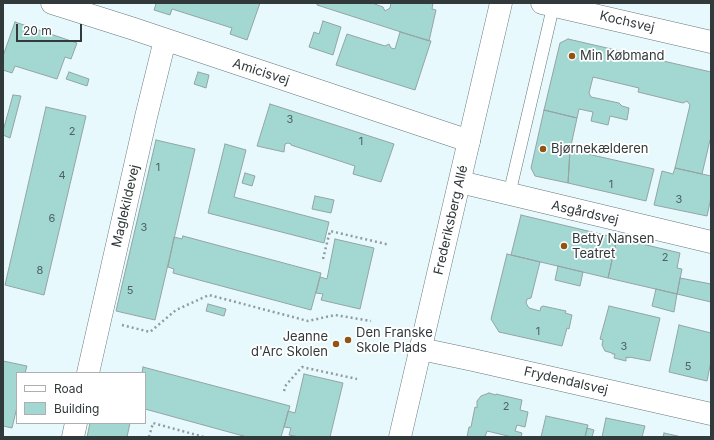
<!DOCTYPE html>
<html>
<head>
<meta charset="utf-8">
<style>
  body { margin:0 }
  #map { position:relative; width:714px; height:440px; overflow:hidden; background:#e8f9fe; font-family:Inter,sans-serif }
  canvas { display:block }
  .frame { position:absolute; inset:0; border:4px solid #32393b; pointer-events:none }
  .legend { position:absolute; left:16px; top:372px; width:130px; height:52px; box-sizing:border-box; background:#fff; border:1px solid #adb0b1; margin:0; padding:5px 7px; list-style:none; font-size:12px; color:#32393b }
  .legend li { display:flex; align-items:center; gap:8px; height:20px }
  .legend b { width:20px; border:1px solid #adb0b1 }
  .scale { position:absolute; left:16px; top:24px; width:66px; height:18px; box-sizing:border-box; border:2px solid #32393b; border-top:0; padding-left:5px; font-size:12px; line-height:14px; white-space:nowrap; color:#32393b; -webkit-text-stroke:3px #fff; paint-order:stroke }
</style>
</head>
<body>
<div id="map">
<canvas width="714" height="440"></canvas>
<div class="frame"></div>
<ul class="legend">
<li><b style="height:5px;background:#fff"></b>Road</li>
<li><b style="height:11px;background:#a2d8d1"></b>Building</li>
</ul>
<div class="scale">20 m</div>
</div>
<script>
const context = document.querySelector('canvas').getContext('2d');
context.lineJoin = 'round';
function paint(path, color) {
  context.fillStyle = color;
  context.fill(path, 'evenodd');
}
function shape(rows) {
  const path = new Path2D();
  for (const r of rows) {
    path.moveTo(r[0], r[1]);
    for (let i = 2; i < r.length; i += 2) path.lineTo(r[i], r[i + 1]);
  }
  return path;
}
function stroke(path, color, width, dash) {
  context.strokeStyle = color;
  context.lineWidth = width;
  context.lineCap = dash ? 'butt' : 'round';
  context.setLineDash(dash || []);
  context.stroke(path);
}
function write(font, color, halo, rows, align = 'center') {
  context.font = font + ' Inter,sans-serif';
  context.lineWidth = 3.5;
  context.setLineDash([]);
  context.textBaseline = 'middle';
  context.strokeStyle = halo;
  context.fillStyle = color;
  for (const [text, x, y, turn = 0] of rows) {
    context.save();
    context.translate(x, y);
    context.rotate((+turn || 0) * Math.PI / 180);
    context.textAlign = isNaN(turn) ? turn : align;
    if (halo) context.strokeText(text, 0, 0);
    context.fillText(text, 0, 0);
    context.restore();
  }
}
const building = shape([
  [154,3,260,3,247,40,230,34,232,28,172,9,170,15,154,10,156,4,154,3],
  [317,3,372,3,383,7,385,11,390,8,391,3,433,3,432,9,436,10,429,41,317,5,317,3],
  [323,21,341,27,333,55,309,47,314,32,319,34,323,21],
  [15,22,77,43,71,59,65,57,57,79,15,66,12,73,3,70,3,56,15,22],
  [400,32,431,41,415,90,336,65,347,34,385,46,389,44,391,48,395,49,400,32],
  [568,39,711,72,711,140,710,140,702,174,675,168,690,105,687,101,683,103,638,92,639,88,593,77,589,93,591,97,619,103,622,106,629,108,627,120,610,116,608,125,591,121,593,112,579,109,577,118,544,110,560,43,568,39],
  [69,72,89,79,87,86,66,79,69,72],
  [198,72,209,75,206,88,194,84,198,72],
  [13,95,21,96,10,138,3,135,3,131,13,95],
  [270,104,394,144,381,182,353,174,355,166,291,145,291,144,288,143,285,144,284,152,257,146,270,104],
  [46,107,86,116,44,295,5,285,46,107],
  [544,110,577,118,570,150,568,183,535,176,531,168,544,110],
  [156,140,195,149,155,320,116,311,156,140],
  [225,144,246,150,234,197,329,222,324,243,208,213,225,144],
  [570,150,654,169,646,201,568,183,570,150],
  [675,168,711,176,711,198,707,216,654,205,662,171,673,174,675,168],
  [245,173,255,176,252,186,242,183,245,173],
  [315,196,334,200,331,213,312,209,315,196],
  [521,215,617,238,608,278,511,255,521,215],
  [183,236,321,273,311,310,173,273,174,269,168,267,174,237,182,239,183,236],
  [617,238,680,253,677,268,682,269,677,294,608,278,617,238],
  [335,239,374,248,360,309,321,300,323,294,316,293,320,277,327,279,335,239],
  [507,254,540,262,531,298,527,299,526,303,529,308,540,311,541,307,543,306,566,311,565,313,572,315,569,329,567,328,562,346,499,332,491,319,507,254],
  [558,266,583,272,580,286,555,280,558,266],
  [680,278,711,284,711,302,677,294,680,278],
  [656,289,677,294,674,312,652,306,656,289],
  [208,304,226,309,224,316,206,311,208,304],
  [609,306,660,318,650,361,629,357,629,358,626,357,626,361,614,358,615,354,612,354,612,353,605,351,602,345,603,340,600,339,609,306],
  [679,325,711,333,711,361,707,381,669,372,679,325],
  [3,361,27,366,25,373,17,373,17,407,12,428,3,426,3,361],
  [143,367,290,406,281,437,247,437,145,409,145,373,142,373,143,367],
  [304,374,343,383,330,437,300,437,289,435,291,428,284,427,288,411,295,413,304,374],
  [489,393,496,395,496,394,522,400,520,410,528,412,525,427,517,425,515,431,522,433,521,437,512,437,487,431,485,437,467,437,469,427,471,427,475,407,477,408,477,401,481,396,489,393],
  [546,416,588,425,585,437,541,437,546,416],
  [606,418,645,426,642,437,602,437,606,418],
  [90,423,130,423,127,437,87,437,90,423],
  [587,428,594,430,592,437,585,437,587,428],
  [664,433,682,437,663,437,664,433]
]);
const path = shape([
  [323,259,330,231,386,244,388,244],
  [122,325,150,332,176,310,209,295,308,321,335,315,371,321],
  [284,391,286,385,302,367,357,379],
  [149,437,153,423,204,437]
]);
const service = shape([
  [509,195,554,3]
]);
const minor = shape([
  [52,3,131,28,469,141],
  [542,3,711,42],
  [460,182,711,242],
  [421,349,473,360,711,414],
  [88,373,146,117,165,40],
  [73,437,76,423]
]);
const tertiary = shape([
  [400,437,501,3]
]);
const markers = [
  [572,56,4,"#905512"],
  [543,149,4,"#905512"],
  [564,246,4,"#905512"],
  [348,340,4,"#905512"],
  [336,344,4,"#905512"]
];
const numberNames = [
  ["3",290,120],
  ["2",72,132],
  ["1",361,142],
  ["1",158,168],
  ["4",62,176],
  ["1",611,185],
  ["3",679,200],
  ["6",52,219],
  ["3",144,228],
  ["2",665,258],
  ["8",40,271],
  ["5",130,291],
  ["1",538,332],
  ["3",624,347],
  ["5",688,367],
  ["2",506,407]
];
const streetNames = [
  ["Kochsvej",627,22,13],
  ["Amicisvej",261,72,18],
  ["Maglekildevej",126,206,-77],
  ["Asgårdsvej",585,213,13],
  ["Frederiksberg Allé",451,220,-77],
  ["Frydendalsvej",566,381,13]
];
const poiNames = [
  ["Min Købmand",580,56],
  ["Bjørnekælderen",551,149],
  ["Betty Nansen",572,239],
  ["Teatret",572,254],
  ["Den Franske",356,333],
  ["Skole Plads",356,348],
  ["Jeanne",328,337,"right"],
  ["d'Arc Skolen",328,352,"right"]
];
paint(building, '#a2d8d1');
stroke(building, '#94a4a2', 1);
stroke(service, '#69787c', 13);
stroke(minor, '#69787c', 23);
stroke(tertiary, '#69787c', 23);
stroke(path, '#909c9f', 2.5, [2, 3]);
stroke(service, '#fff', 12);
stroke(minor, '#fff', 22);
stroke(tertiary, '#fff', 22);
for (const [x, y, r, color] of markers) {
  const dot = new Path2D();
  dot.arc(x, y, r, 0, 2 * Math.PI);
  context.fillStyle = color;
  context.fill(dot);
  stroke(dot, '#fff', 1.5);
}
write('11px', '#4e6160', null, numberNames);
write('13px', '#32393b', '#fff', streetNames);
write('13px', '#32393b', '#fff', poiNames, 'left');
</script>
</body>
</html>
